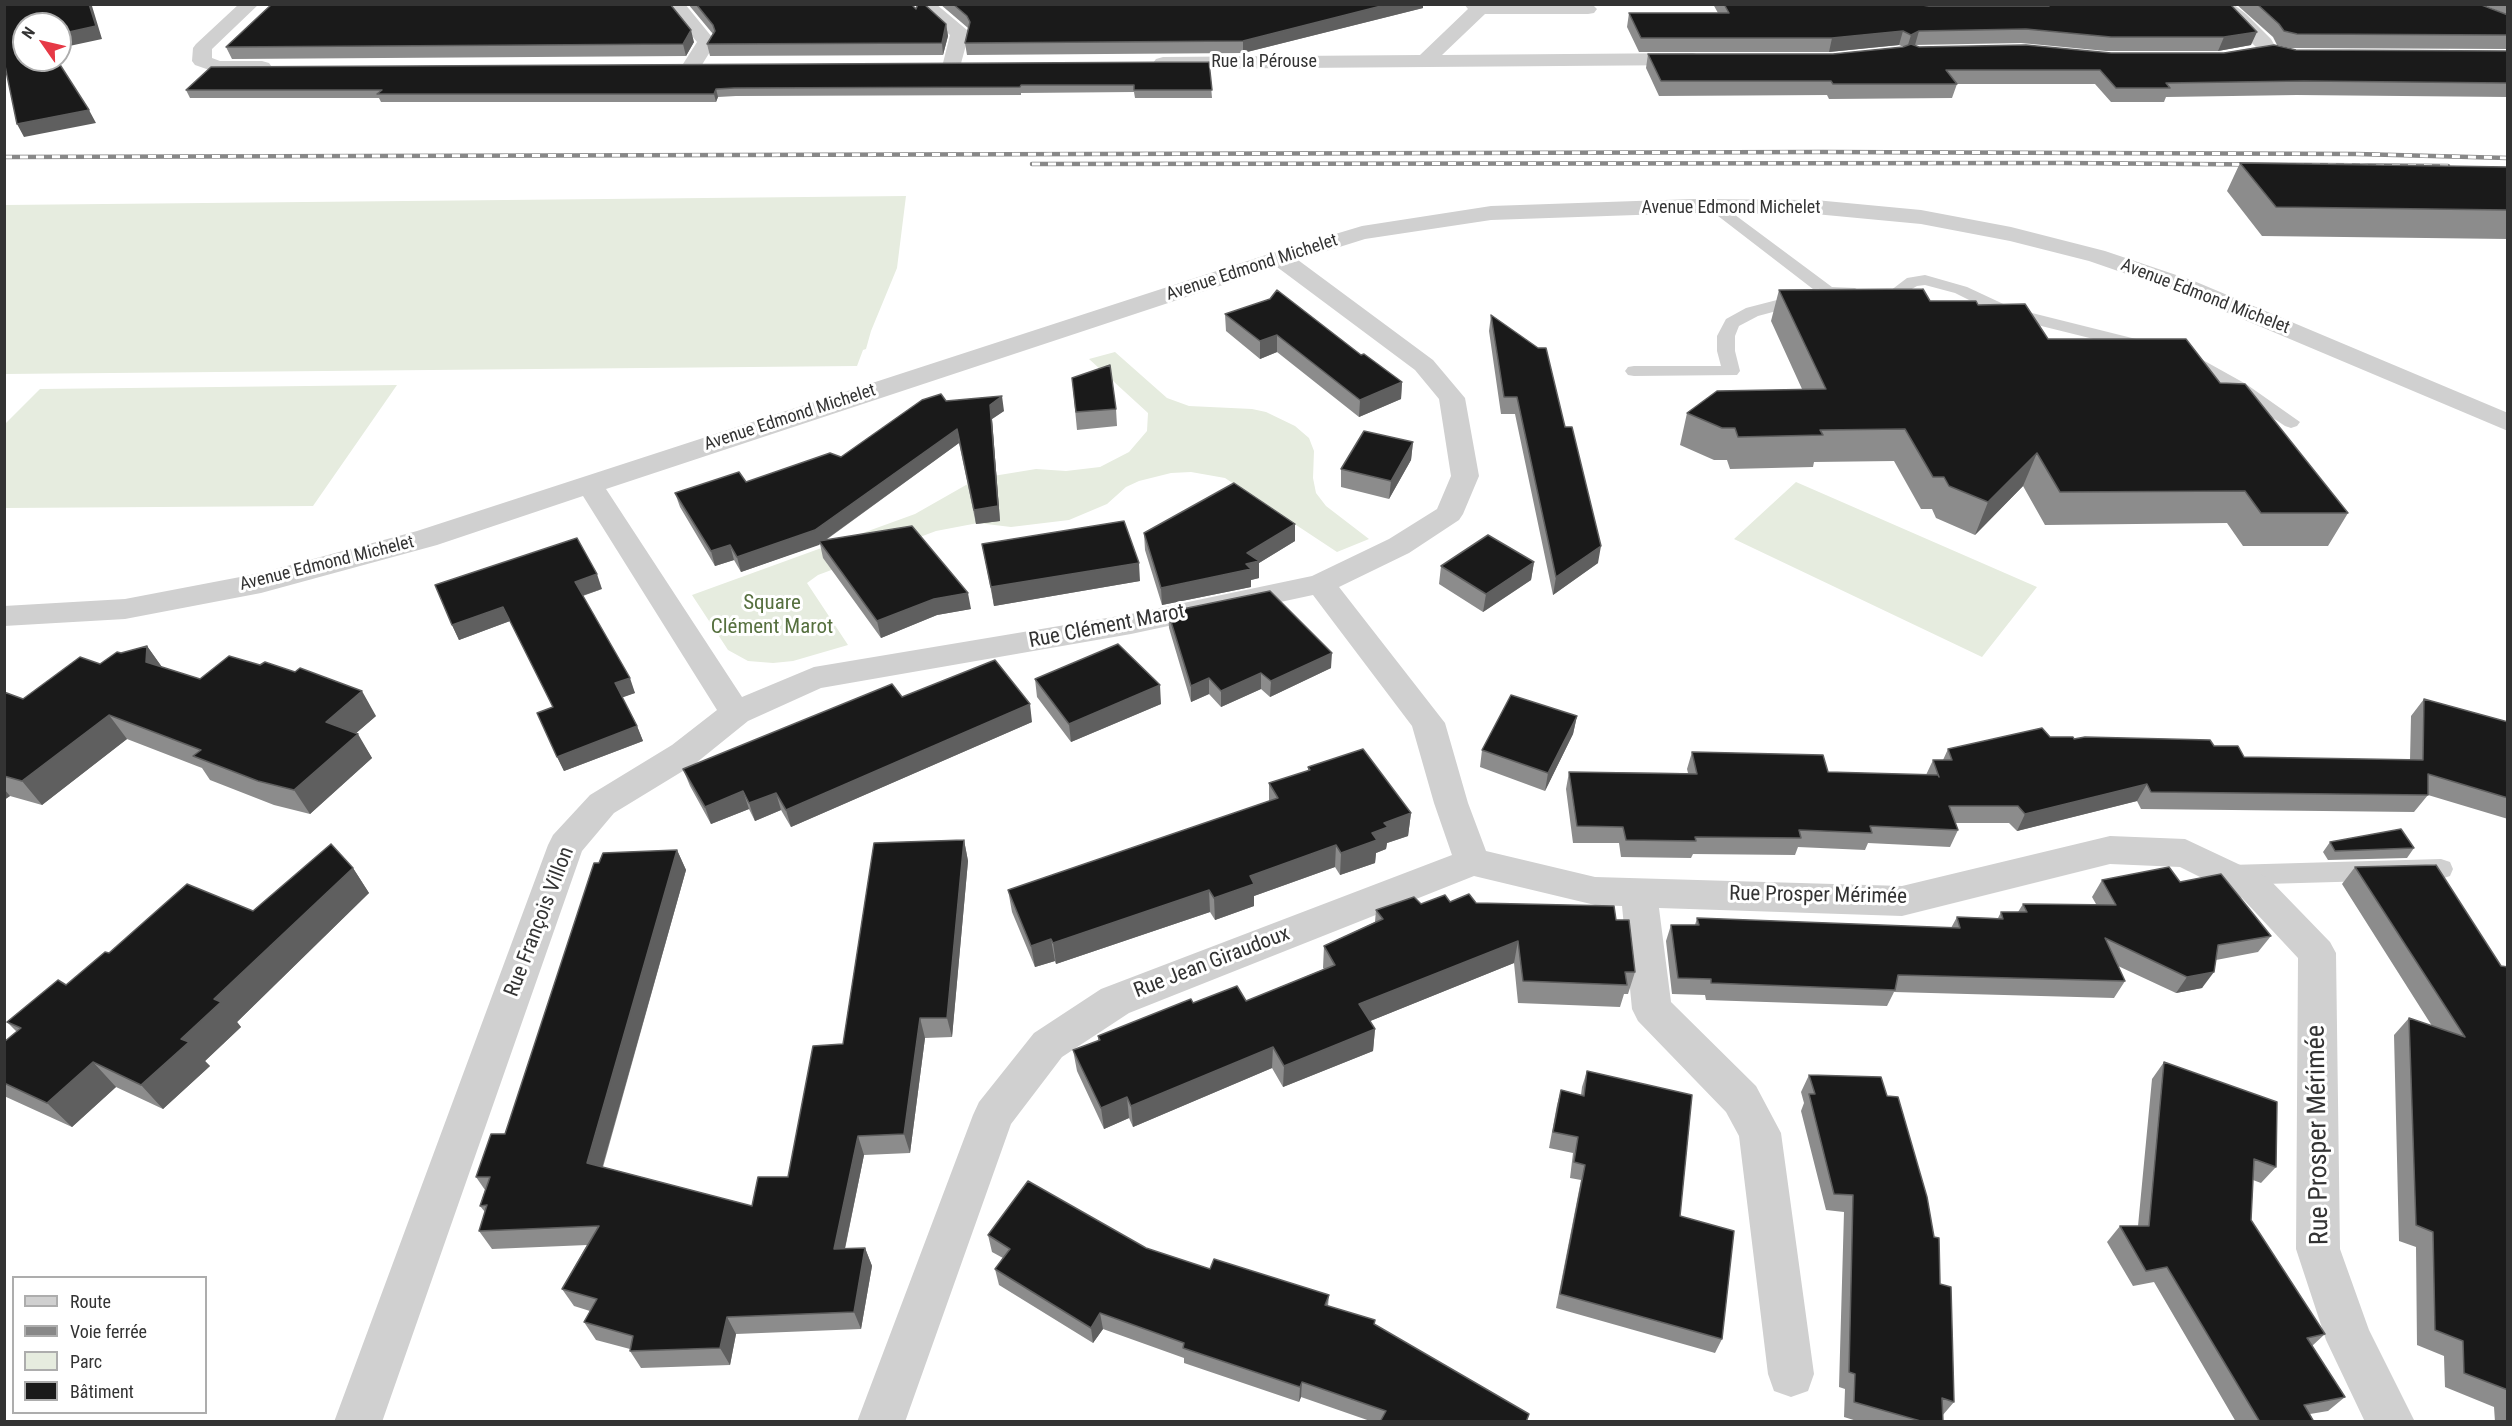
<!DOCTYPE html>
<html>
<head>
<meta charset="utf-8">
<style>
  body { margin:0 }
  #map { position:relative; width:2512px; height:1426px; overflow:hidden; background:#fff; font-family:"Roboto Condensed",sans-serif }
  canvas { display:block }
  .frame { position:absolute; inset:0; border:6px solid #333; pointer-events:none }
  .legend { position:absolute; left:12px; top:1276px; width:195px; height:138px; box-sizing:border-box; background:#fff; border:2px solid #adadad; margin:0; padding:8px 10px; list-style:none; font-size:18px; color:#333 }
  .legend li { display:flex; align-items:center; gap:12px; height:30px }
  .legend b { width:30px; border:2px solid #adadad }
  .north { position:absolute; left:12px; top:12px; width:60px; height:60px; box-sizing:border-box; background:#fff; border:2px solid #adadad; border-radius:50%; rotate:304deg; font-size:16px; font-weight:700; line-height:24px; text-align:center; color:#333 }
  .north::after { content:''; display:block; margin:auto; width:21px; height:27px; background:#e63946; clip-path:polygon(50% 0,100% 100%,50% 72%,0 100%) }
</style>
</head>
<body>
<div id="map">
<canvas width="2512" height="1426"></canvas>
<div class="frame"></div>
<ul class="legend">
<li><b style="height:8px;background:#d0d0d0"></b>Route</li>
<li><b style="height:8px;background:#888"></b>Voie ferrée</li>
<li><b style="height:16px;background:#e6ecdf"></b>Parc</li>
<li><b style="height:16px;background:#1a1a1a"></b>Bâtiment</li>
</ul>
<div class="north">N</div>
</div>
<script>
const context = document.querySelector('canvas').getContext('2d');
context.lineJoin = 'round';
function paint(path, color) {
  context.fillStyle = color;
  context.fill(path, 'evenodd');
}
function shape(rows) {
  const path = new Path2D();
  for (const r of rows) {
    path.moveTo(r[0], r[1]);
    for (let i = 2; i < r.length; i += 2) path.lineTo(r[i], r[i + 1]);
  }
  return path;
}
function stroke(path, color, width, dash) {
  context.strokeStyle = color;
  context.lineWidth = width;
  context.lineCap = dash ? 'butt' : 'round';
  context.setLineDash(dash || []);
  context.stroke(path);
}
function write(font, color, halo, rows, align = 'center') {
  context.font = font + ' "Roboto Condensed",sans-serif';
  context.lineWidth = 6;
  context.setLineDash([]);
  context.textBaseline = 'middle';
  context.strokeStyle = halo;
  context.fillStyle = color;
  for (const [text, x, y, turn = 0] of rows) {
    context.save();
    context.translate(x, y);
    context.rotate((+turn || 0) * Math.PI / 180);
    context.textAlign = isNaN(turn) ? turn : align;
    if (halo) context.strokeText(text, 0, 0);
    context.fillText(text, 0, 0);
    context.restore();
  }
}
const green = shape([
  [906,196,897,268,871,331,866,349,863,350,857,366,5,374,5,205],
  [1115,352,1167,398,1189,406,1252,409,1266,412,1295,426,1309,438,1314,451,1313,478,1316,493,1326,506,1369,539,1337,552,1225,478,1191,472,1171,473,1139,481,1126,487,1107,504,1069,520,1011,527,978,523,936,531,818,575,807,583,848,645,793,661,773,663,748,661,728,650,692,595,915,514,966,485,987,477,1036,469,1066,471,1100,467,1129,452,1147,431,1148,413,1089,359],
  [397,385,313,506,5,508,5,424,40,389],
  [1796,482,2037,587,1982,657,1734,539]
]);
const service = shape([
  [1714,201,1719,203,1832,287,1855,288,1863,293,1855,298,1822,296,1709,209,1706,206,1714,201],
  [1925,275,1967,287,2012,308,2156,344,2159,348,2156,352,2150,353,2001,316,1955,293,1925,285,1917,286,1894,299,1886,294,1907,278,1925,275],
  [1804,293,1812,298,1810,302,1758,316,1739,326,1735,336,1735,351,1740,371,1737,375,1634,376,1628,375,1625,371,1628,367,1634,366,1721,366,1717,351,1717,336,1726,319,1746,308,1804,293],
  [2184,354,2201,359,2246,384,2300,422,2297,426,2291,428,2285,426,2234,392,2178,363,2175,359,2178,355,2184,354],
  [2441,859,2450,862,2453,869,2450,876,2441,879,2230,885,2221,882,2218,875,2221,868,2230,865,2441,859]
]);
const minor = shape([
  [239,4,259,4,212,49,212,58,220,61,262,61,269,63,272,67,269,71,218,73,195,65,192,61,193,48,196,44,239,4],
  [666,4,685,4,716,42,700,68,686,68,683,64,697,42,666,4],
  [915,4,936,4,967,30,969,34,960,67,946,67,943,63,950,35,915,4],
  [1464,4,1592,4,1597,9,1594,13,1588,14,1485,14,1442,55,1693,53,1700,55,1703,59,1700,63,1693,65,1163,69,1156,67,1153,63,1156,59,1163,57,1420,55,1468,9,1464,4],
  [2212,4,2233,4,2246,14,2271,39,2278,51,2275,55,2229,63,2222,61,2219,57,2222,53,2256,47,2212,4],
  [1694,199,1815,200,1921,210,2011,227,2105,251,2194,281,2508,413,2508,431,2176,291,2089,261,2010,241,1921,224,1815,214,1694,213,1491,220,1365,239,1298,260,1433,360,1465,398,1479,476,1463,514,1459,520,1409,553,1339,587,1445,723,1468,803,1486,851,1595,877,1902,886,2110,836,2185,839,2268,878,2330,942,2336,953,2340,1249,2369,1330,2415,1422,2365,1422,2326,1340,2296,1249,2298,958,2242,898,2180,867,2110,864,1902,916,1659,908,1671,1002,1756,1086,1781,1133,1814,1374,1808,1391,1791,1397,1774,1391,1768,1374,1739,1136,1726,1112,1638,1021,1632,1009,1622,906,1595,905,1474,876,1129,1013,1062,1057,1011,1124,905,1422,857,1422,973,1115,979,1102,1034,1033,1101,989,1452,855,1434,803,1412,726,1313,595,1131,634,821,688,748,721,696,763,614,813,582,851,382,1422,334,1422,548,845,553,835,590,795,672,745,717,710,583,496,437,545,261,593,125,619,4,626,4,606,125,599,261,573,417,531,1272,253,1362,226,1491,206,1694,199],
  [1277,267,1415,370,1439,399,1451,476,1437,509,1389,539,1312,576,1131,614,814,667,742,697,606,489,1277,267]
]);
const rail = shape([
  [4,157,1823,152,2357,154,2508,158],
  [1032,164,2063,163,2448,166]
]);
const wall = shape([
  [688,4,911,4,916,9,946,24,948,36,943,55,710,56,707,44,713,34],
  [940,4,1423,4,1423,8,1243,53,967,55,965,43,968,28],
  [1713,4,1915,4,1929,6,2031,6,2030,4,2230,4,2251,45,2218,51,2106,51,2021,43,1914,45,1919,47,2111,53,2224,53,2296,50,2508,51,2508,97,2297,95,2166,97,2164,102,2111,102,2095,84,1957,84,1952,98,1829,99,1827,95,1659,96,1646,68,1648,54,1833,54,1904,47,1899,45,1829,52,1639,52,1627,27,1629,13,1718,13],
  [2236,4,2479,4,2506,14,2481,4,2508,4,2508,49,2290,48,2277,45,2273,37],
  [694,42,686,56,232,59,226,47],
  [1209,62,1212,98,1135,98,1134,92,1021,93,1021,95,736,96,718,97,716,102,381,102,379,98,190,98,186,90],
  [2240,163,2508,167,2508,239,2262,236,2227,191],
  [1779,290,1978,305,2048,339,2220,383,2348,513,2328,546,2243,546,2227,523,2045,525,2023,486,1975,535,1936,518,1932,509,1921,509,1894,461,1814,462,1813,467,1730,469,1727,460,1714,460,1680,445,1687,413,1802,389,1771,321],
  [1225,314,1361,355,1402,382,1401,399,1359,417,1277,352,1260,359,1226,331],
  [1491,315,1565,427,1598,563,1553,595,1515,414,1501,414,1489,331],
  [1072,378,1116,409,1117,426,1077,430],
  [946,401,1004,411,992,419,1000,521,976,524,959,443,826,540,971,609,937,615,881,638,823,558,820,544,741,572,734,560,715,566,680,507,675,493,746,482,841,457],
  [1413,442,1411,460,1389,499,1341,487,1341,469],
  [1144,533,1295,541,1259,563,1259,578,1251,580,1251,587,1162,605,1145,550],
  [982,544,1140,581,994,606],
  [1534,562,1531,580,1483,612,1439,584,1441,566],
  [602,589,583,596,635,693,622,697,637,726,643,741,564,771,537,713,553,707,510,621,459,640,452,625],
  [1168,612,1331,668,1270,697,1261,689,1221,707,1209,694,1191,702,1169,628],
  [147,646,162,667,200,679,376,716,356,733,372,758,310,814,274,805,210,780,202,768,127,739,42,805,10,796,4,800,4,692,23,699,100,664,121,653],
  [1035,679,1161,704,1071,742,1037,697],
  [902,697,1032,722,791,827,781,810,755,821,749,809,711,824,690,786,683,769],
  [2424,699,2508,722,2508,819,2428,795,2414,812,2141,809,2137,801,2017,831,2009,823,1955,823,1958,830,1950,847,1868,843,1865,850,1798,847,1795,855,1693,854,1691,858,1621,857,1619,843,1573,843,1566,789,1569,772,1688,773,1687,769,1692,752,1828,772,1926,775,1933,760,1943,760,1948,749,2050,737,2074,739,2214,746,2244,757,2410,760,2411,716],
  [1577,716,1573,734,1545,791,1480,767,1482,750],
  [1308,767,1411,813,1408,836,1387,843,1386,849,1376,853,1375,863,1340,875,1335,867,1254,896,1254,906,1215,920,1210,912,1056,964,1055,961,1035,967,1012,912,1008,890,1269,801,1269,783,1308,771],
  [964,840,968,861,952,1037,925,1038,910,1153,864,1155,845,1249,865,1248,872,1266,861,1329,736,1334,730,1365,641,1368,630,1351,630,1349,596,1340,584,1322,590,1311,574,1306,562,1289,587,1245,492,1249,479,1231,485,1212,480,1206,485,1190,476,1177,505,1134,599,863,677,850,686,870,603,1167,752,1206,788,1177,843,1044],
  [2330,842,2414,848,2407,858,2328,860,2323,852],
  [2355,867,2501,966,2508,967,2508,1422,2495,1422,2494,1407,2445,1387,2444,1356,2417,1345,2416,1247,2399,1241,2394,1035,2409,1018,2432,1026,2342,884],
  [353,868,369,893,237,1022,241,1027,205,1061,210,1066,163,1109,116,1087,72,1127,4,1096,4,1042,17,1032,7,1022,66,985,253,911],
  [2102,880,2180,882,2271,936,2258,952,2216,960,2202,988,2176,993,2118,966,2125,981,2114,998,1894,992,1887,1006,1706,1000,1705,995,1672,994,1666,941,1671,925,1695,925,1697,918,1951,928,1957,917,1998,918,2001,912,2018,912,2023,904,2096,904,2092,897],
  [1450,902,1476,903,1616,920,1635,972,1628,994,1624,994,1620,1007,1518,1003,1514,963,1370,1021,1375,1029,1373,1051,1283,1087,1272,1068,1133,1127,1129,1118,1104,1129,1077,1071,1073,1050,1098,1041,1098,1036,1193,1003,1246,1001,1324,969,1323,968,1324,946,1375,922,1376,910,1421,904],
  [2164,1062,2276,1167,2261,1183,2253,1180,2251,1220,2325,1334,2312,1346,2345,1397,2328,1411,2310,1414,2314,1422,2236,1422,2154,1282,2133,1286,2107,1242,2120,1226,2138,1226,2152,1079],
  [1587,1071,1680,1216,1722,1339,1715,1353,1556,1308,1581,1180,1570,1178,1573,1153,1549,1148,1557,1105,1561,1090,1581,1095,1582,1087],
  [1809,1075,1940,1284,1954,1402,1942,1416,1943,1422,1860,1422,1844,1417,1845,1389,1839,1387,1844,1212,1826,1210,1801,1111,1804,1103,1801,1092],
  [988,1235,1146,1248,1210,1269,1329,1295,1328,1306,1374,1324,1529,1414,1526,1422,1373,1422,1301,1397,1299,1402,1184,1363,1184,1358,1103,1329,1093,1343,999,1285,995,1269,1003,1258,992,1252]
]);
const shadedWall = shape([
  [89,4,98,4,92,6,102,39,60,48,60,34],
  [1389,4,1423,4,1423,8,1243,53,1243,41],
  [946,24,948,36,943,55,942,43],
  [691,30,694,42,686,56,683,44],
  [1903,31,1899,45,1829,52,1832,38],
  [1919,31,1915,45,1907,48,1911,35],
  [2257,32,2251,45,2218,51,2224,37],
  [716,89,718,97,716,102,714,94],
  [89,110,96,123,24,137,17,124],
  [1277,335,1277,352,1260,359,1260,341],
  [1402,382,1401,399,1359,417,1360,400],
  [1002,396,1004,411,992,419,1000,521,976,524,974,510,990,405],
  [957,429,959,443,821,543,819,541,820,544,819,545,741,572,737,557],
  [1413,442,1411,460,1389,499,1391,481],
  [2037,453,2023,486,1975,535,1988,502],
  [1295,524,1295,541,1259,563,1259,578,1251,580,1251,587,1162,605,1161,588,1247,553],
  [730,545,734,560,715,566,711,551],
  [1601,546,1598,563,1553,595,1556,577],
  [1534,562,1531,580,1483,612,1486,594],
  [1139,563,1140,581,994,606,991,587],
  [597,574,602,589,581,596,575,582],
  [968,593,971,609,937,615,881,638,877,621,934,599],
  [503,607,510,621,459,640,452,625],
  [147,646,164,670,146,662],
  [1332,653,1331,668,1270,697,1271,681],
  [1261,673,1261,689,1221,707,1221,691],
  [630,678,635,693,621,698,615,683],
  [1209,678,1209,694,1191,702,1191,686],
  [1160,685,1161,704,1071,742,1069,724],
  [362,691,376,716,340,747,326,722],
  [1030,704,1032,722,791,827,786,810],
  [109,715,127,739,42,805,22,781],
  [1577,716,1573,734,1545,791,1548,773],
  [637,726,643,741,564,771,557,757],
  [358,734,372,758,310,814,294,790],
  [2147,784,2137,801,2017,831,2025,814],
  [4,789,10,796,4,800],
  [743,791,749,809,711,824,705,807],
  [776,793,781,810,755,821,749,803],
  [1411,813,1408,836,1387,843,1386,849,1376,853,1375,863,1340,875,1341,853,1372,833,1384,823],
  [964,840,968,861,952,1037,947,1018],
  [1336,845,1335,867,1254,896,1254,906,1215,920,1214,898,1250,876],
  [677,850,686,870,598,1182,587,1163],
  [353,868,369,893,237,1022,241,1027,205,1061,210,1066,163,1109,141,1085,214,999],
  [1209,890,1210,912,1056,964,1053,943],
  [1051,939,1055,961,1035,967,1031,946],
  [1518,941,1514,963,1358,1026,1359,1004],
  [2214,972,2202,988,2176,993,2187,977],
  [920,1018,925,1038,910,1153,904,1134],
  [1375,1029,1373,1051,1283,1087,1284,1066],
  [1273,1047,1272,1068,1133,1127,1131,1106],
  [93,1062,116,1087,72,1127,47,1103],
  [1127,1097,1129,1118,1104,1129,1101,1108],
  [858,1136,864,1155,841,1267,834,1249],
  [865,1248,872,1266,861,1329,854,1312],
  [1100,1313,1103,1329,1093,1343,1091,1328],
  [727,1317,736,1334,730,1365,720,1348],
  [1302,1382,1301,1397,1299,1402,1300,1387]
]);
const building = shape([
  [4,4,89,4,96,26,60,34,60,24,24,24,24,60,57,60,89,110,17,124,4,61,4,4],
  [272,4,670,4,691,30,683,44,226,47,272,4],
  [696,4,911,4,916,9,918,4,924,4,946,24,942,43,707,44,715,31,713,25,696,4],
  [953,4,1389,4,1243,41,965,43,970,22,967,16,953,4],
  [1724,4,1915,4,1929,6,2049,6,2047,4,2230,4,2257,32,2224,37,2111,37,2026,29,1919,31,1911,35,1903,31,1832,38,1641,38,1629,13,1729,13,1724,4],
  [2257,4,2479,4,2508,15,2508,35,2297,34,2284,31,2279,24,2257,4],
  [1911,44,1919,47,2026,45,2111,53,2224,53,2274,45,2296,50,2508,51,2508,83,2304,81,2166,83,2170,88,2116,88,2100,70,1946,70,1957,84,1833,84,1831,81,1661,81,1648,54,1833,54,1903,47,1911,44],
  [1209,62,1212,90,1134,90,1134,85,1021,85,1020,87,734,88,716,89,714,94,377,94,382,90,186,90,211,67,1209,62],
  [2240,163,2508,167,2508,210,2276,207,2240,163],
  [1923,289,1930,301,1976,301,1978,305,2025,304,2048,339,2186,339,2220,383,2245,384,2348,513,2261,513,2245,491,2060,492,2037,453,1988,502,1949,486,1944,477,1933,477,1905,429,1820,430,1823,435,1738,437,1735,428,1722,428,1687,413,1717,391,1826,389,1779,290,1923,289],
  [1277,290,1361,355,1364,354,1402,382,1360,400,1277,335,1260,341,1225,314,1270,299,1277,290],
  [1491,315,1538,348,1546,348,1565,427,1572,427,1601,546,1556,577,1517,397,1504,397,1491,315],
  [1110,365,1116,409,1076,412,1072,378,1110,365],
  [941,394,946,401,1002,396,990,405,998,506,974,510,957,429,815,530,737,557,730,545,711,551,675,493,739,472,746,482,830,453,841,457,922,400,941,394],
  [1364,431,1413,442,1391,481,1341,469,1364,431],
  [1234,483,1295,524,1247,553,1259,561,1246,564,1251,569,1161,588,1144,533,1234,483],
  [1124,521,1139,563,991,587,982,544,1124,521],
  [912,526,968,593,934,599,877,621,819,541,912,526],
  [1488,535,1534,562,1486,594,1441,566,1488,535],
  [577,538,597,574,575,582,630,678,615,683,637,726,557,757,537,713,553,707,503,607,452,625,435,585,577,538],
  [1270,591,1332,653,1271,681,1261,673,1221,691,1209,678,1191,686,1168,612,1270,591],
  [1118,644,1160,685,1069,724,1035,679,1118,644],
  [147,646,146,662,200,679,229,656,260,665,265,662,295,672,300,668,362,691,326,722,358,734,294,790,258,781,193,756,201,750,109,715,22,781,4,776,4,692,23,699,80,657,100,664,117,652,121,653,147,646],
  [995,660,1030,704,786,810,776,793,749,803,743,791,705,807,683,769,892,684,902,697,995,660],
  [1511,695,1577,716,1548,773,1482,750,1511,695],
  [2424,699,2508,722,2508,798,2428,774,2428,795,2151,792,2147,784,2025,814,2018,806,1949,806,1958,830,1870,826,1872,833,1799,830,1801,838,1695,837,1696,841,1626,840,1623,827,1577,826,1569,772,1697,774,1692,752,1823,755,1828,772,1938,775,1939,777,1933,760,1952,760,1948,749,2042,728,2050,737,2073,737,2074,739,2085,737,2210,740,2214,746,2238,746,2244,757,2423,760,2424,699],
  [1363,749,1411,813,1384,823,1388,827,1372,833,1377,840,1341,853,1336,845,1250,876,1254,884,1214,898,1209,890,1053,943,1051,939,1031,946,1008,890,1278,798,1269,783,1310,770,1308,767,1363,749],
  [2401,829,2414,848,2335,851,2330,842,2401,829],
  [964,840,947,1018,920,1018,904,1134,858,1136,834,1249,865,1248,854,1312,727,1317,720,1348,630,1351,633,1336,584,1322,597,1299,562,1289,599,1226,479,1231,487,1205,480,1206,490,1177,476,1177,491,1134,505,1134,594,863,599,863,603,853,677,850,587,1163,752,1206,758,1177,788,1177,813,1046,843,1044,874,843,964,840],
  [331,844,353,868,214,999,221,1002,181,1039,189,1042,141,1085,93,1062,47,1103,4,1083,4,1042,21,1028,7,1022,58,980,66,985,105,952,109,953,187,884,253,911,331,844],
  [2436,865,2501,966,2508,967,2508,1390,2464,1373,2463,1341,2435,1330,2433,1232,2416,1225,2409,1018,2465,1037,2355,867,2436,865],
  [2169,867,2180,882,2221,874,2271,936,2218,945,2214,972,2187,977,2105,938,2125,981,1898,975,1895,990,1711,983,1711,979,1678,978,1671,925,1699,925,1697,918,1960,928,1957,917,2003,919,2001,912,2027,912,2023,904,2116,905,2102,880,2169,867],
  [1469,894,1476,903,1614,906,1616,920,1629,920,1635,972,1625,972,1627,985,1523,981,1518,941,1359,1004,1375,1029,1284,1066,1273,1047,1131,1106,1127,1097,1101,1108,1073,1050,1100,1040,1098,1036,1191,999,1193,1003,1237,986,1246,1001,1335,965,1324,946,1383,919,1376,910,1414,897,1421,904,1445,895,1450,902,1469,894],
  [2164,1062,2277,1102,2276,1167,2254,1159,2251,1220,2325,1334,2307,1338,2345,1397,2304,1405,2314,1422,2260,1422,2167,1267,2146,1271,2120,1226,2149,1226,2164,1062],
  [1587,1071,1692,1095,1680,1216,1734,1231,1722,1339,1560,1294,1585,1165,1574,1162,1578,1137,1553,1132,1561,1090,1584,1096,1587,1071],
  [1809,1075,1881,1077,1887,1096,1898,1097,1927,1197,1934,1237,1939,1238,1940,1284,1951,1287,1954,1402,1942,1398,1943,1422,1924,1422,1854,1402,1855,1374,1849,1372,1853,1195,1834,1194,1809,1094,1815,1094,1809,1075],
  [1028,1181,1146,1248,1210,1269,1214,1259,1329,1295,1325,1305,1375,1320,1374,1324,1529,1414,1526,1422,1380,1422,1386,1411,1302,1382,1300,1387,1183,1348,1184,1343,1100,1313,1091,1328,995,1269,1010,1249,988,1235,1028,1181]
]);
const farStreetnames = [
  ["Rue la Pérouse",1264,62],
  ["Avenue Edmond Michelet",1731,208],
  ["Avenue Edmond Michelet",1252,268,-18],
  ["Avenue Edmond Michelet",2205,297,21],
  ["Avenue Edmond Michelet",790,418,-18],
  ["Avenue Edmond Michelet",327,564,-14]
];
const parkNames = [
  ["Square",772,604],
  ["Clément Marot",772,628]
];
const streetNames = [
  ["Rue Clément Marot",1107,627,-11],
  ["Rue Prosper Mérimée",1818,896,1],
  ["Rue François Villon",540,922,-69],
  ["Rue Jean Giraudoux",1212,963,-21]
];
const nearStreetnames = [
  ["Rue Prosper Mérimée",2319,1135,-91]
];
paint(green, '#e6ecdf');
paint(service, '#d0d0d0');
paint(minor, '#d0d0d0');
stroke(rail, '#888', 4.5);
stroke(rail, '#fff', 3, [8]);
paint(wall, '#8c8c8c');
paint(shadedWall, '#5f5f5f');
paint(building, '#1a1a1a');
stroke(building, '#5f5f5f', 1.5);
write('18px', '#333', '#fff', farStreetnames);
write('21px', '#56703f', '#fff', parkNames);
write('21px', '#333', '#fff', streetNames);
write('26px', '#333', '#fff', nearStreetnames);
</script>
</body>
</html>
